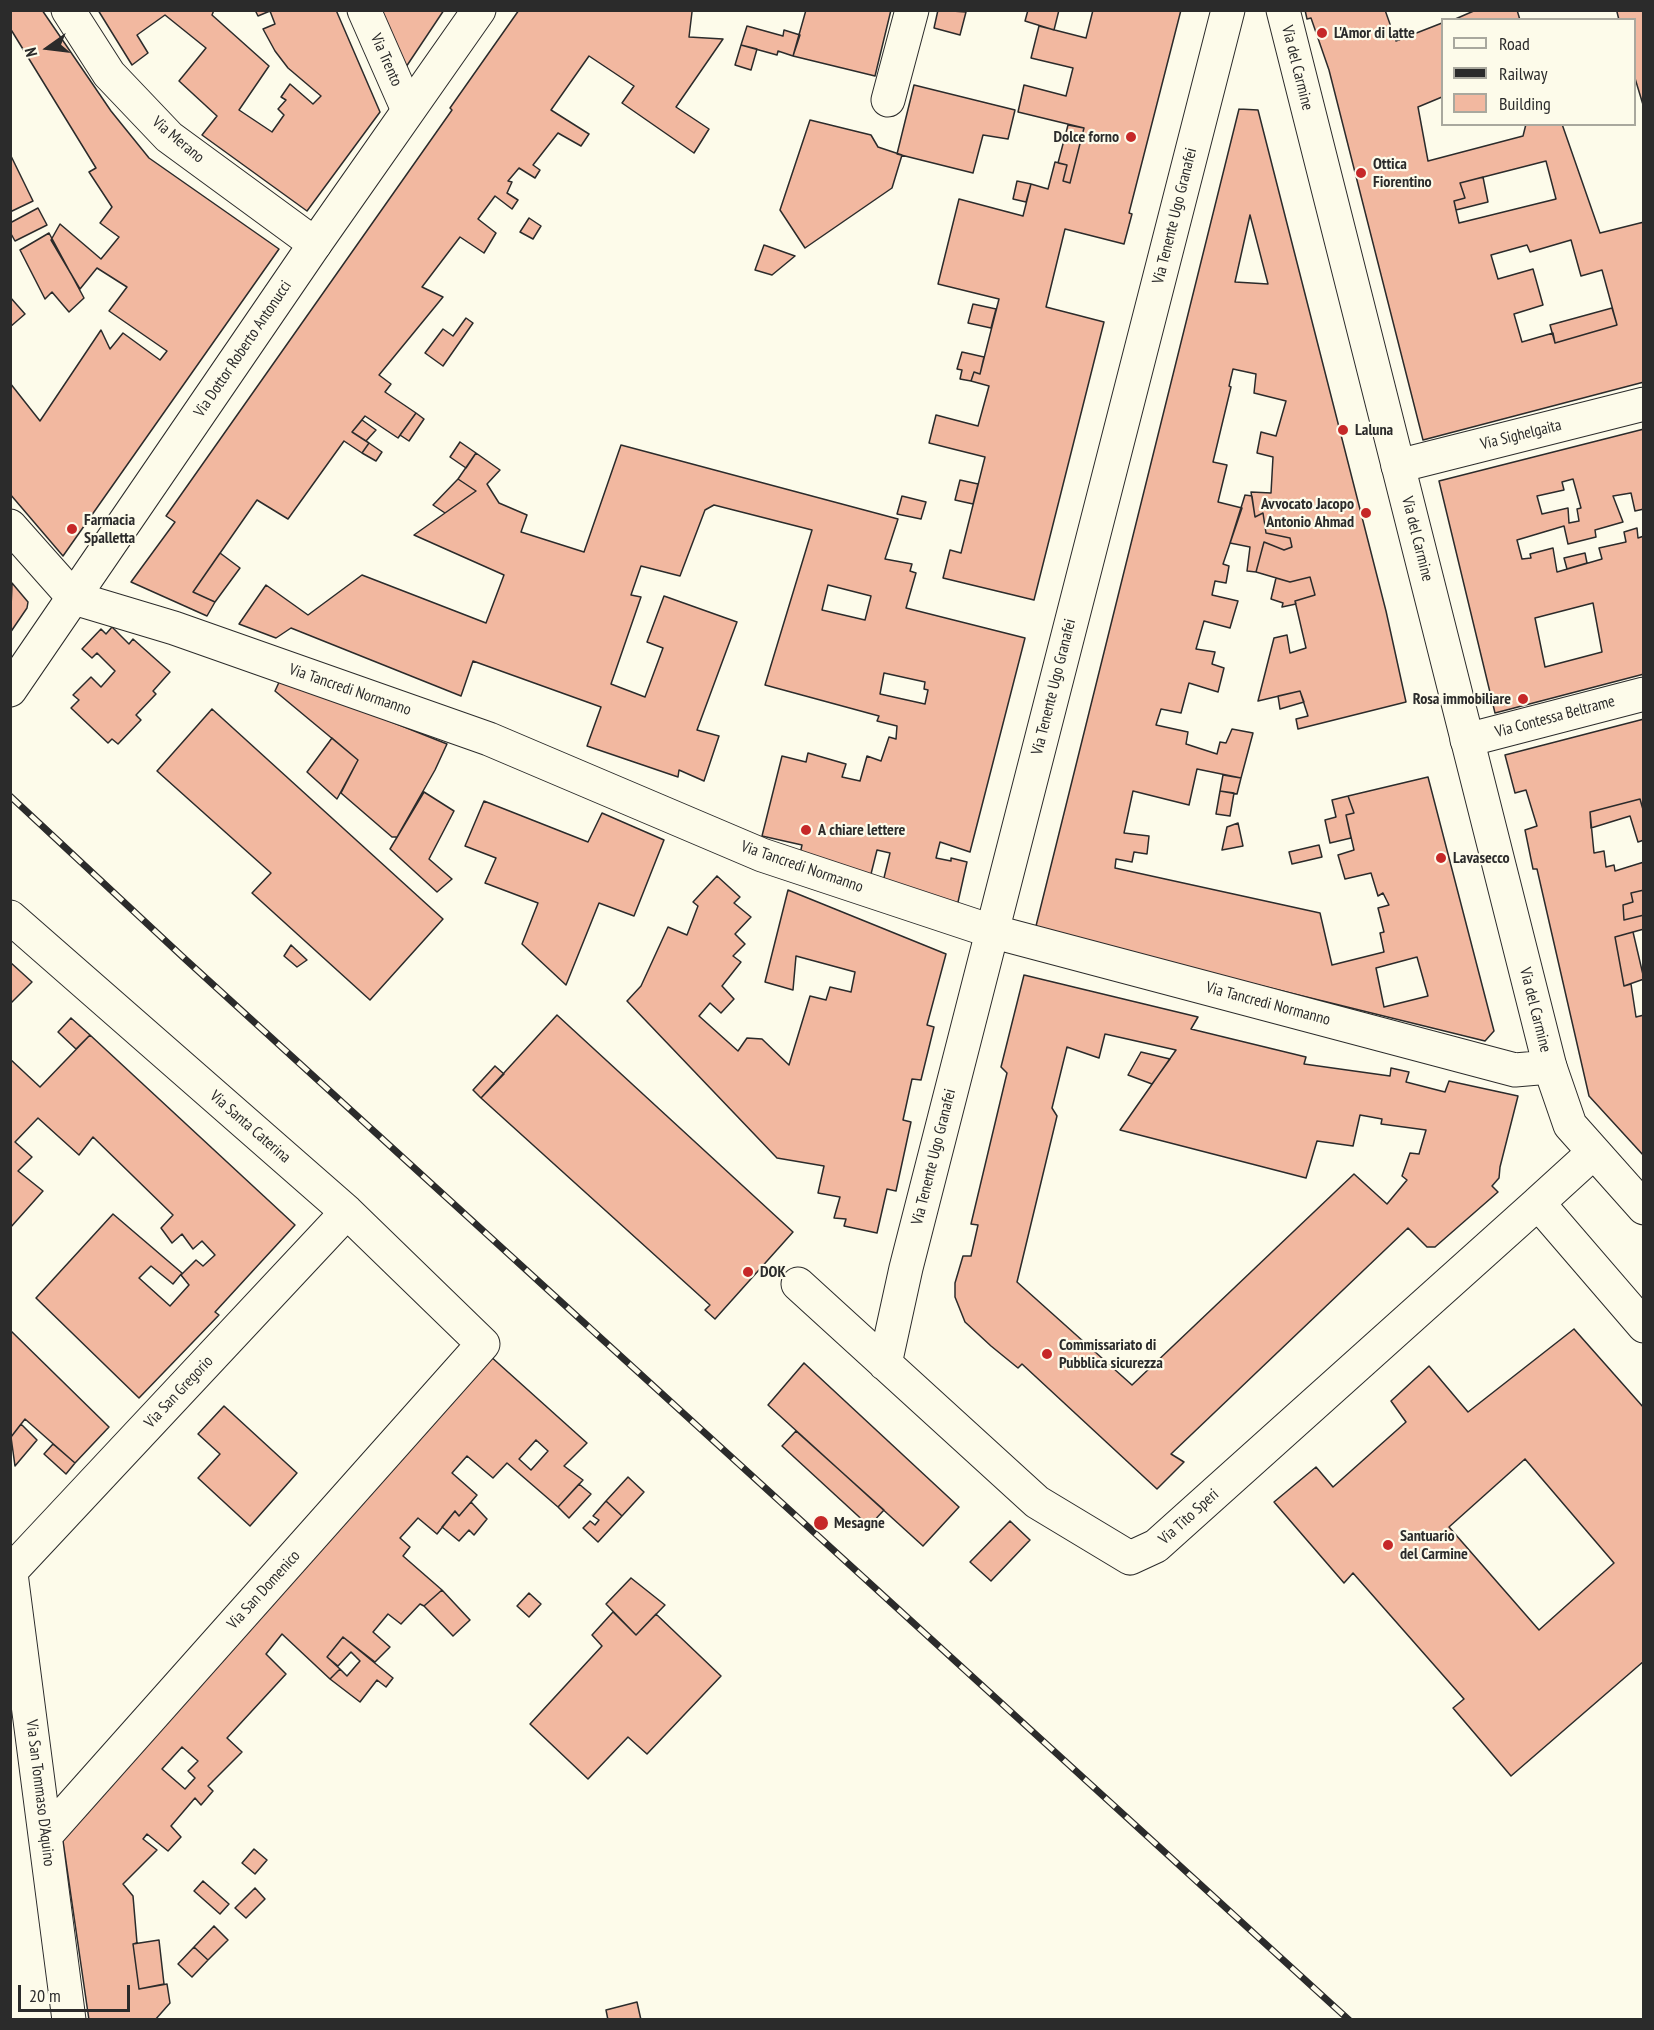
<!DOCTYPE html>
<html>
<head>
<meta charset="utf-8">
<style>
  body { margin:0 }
  #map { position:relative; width:1654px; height:2030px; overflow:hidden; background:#fdfbea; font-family:"PT Sans Narrow",sans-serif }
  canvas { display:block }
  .frame { position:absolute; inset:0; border:12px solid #2b2b2b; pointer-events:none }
  .legend { position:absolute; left:1441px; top:18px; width:195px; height:108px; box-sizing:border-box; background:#fdfbea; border:2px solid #a9a89e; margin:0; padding:8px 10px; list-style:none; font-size:18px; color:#2b2b2b }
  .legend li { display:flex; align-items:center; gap:12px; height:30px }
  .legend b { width:30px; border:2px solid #a9a89e }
  .north { position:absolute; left:18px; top:18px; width:60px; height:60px; -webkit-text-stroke:4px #fdfbea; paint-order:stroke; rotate:256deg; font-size:16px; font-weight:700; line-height:24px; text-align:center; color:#2b2b2b }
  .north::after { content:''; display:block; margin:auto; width:21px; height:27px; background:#2b2b2b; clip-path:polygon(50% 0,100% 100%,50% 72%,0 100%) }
  .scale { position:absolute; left:18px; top:1985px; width:112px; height:27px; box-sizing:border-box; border:3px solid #2b2b2b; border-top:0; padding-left:8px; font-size:18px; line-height:21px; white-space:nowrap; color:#2b2b2b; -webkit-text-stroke:4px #fdfbea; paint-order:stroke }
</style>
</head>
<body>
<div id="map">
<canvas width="1654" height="2030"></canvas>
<div class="frame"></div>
<ul class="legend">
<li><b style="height:8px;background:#fdfbea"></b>Road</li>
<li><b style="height:8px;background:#2b2b2b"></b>Railway</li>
<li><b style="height:16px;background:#f2b8a0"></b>Building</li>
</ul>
<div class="north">N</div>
<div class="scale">20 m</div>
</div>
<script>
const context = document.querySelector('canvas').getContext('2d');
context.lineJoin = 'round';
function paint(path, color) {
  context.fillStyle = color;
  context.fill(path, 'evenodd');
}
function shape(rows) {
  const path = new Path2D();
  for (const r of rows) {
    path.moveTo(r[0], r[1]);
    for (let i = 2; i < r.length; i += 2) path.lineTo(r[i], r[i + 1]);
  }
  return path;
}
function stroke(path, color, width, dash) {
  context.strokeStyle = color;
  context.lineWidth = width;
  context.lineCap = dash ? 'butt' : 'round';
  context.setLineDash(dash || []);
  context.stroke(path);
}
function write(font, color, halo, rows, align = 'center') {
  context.font = font + ' "PT Sans Narrow",sans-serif';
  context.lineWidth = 4.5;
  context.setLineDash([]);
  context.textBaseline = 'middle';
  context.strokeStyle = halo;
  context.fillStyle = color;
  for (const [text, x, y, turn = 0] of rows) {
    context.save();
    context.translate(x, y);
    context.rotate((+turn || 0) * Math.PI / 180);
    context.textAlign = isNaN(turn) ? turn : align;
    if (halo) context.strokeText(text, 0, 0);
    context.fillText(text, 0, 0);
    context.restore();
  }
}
const building = shape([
  [10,10,42,10,111,111,149,158,279,249,63,556,10,494,10,383,40,421,101,330,110,349,123,333,160,360,167,351,109,311,127,287,97,268,80,289,51,240,60,224,101,259,119,237,100,223,112,207,89,172,96,168,10,28,10,10],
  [98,10,214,10,212,15,269,66,239,110,272,132,284,115,278,109,286,100,281,97,290,84,313,104,321,96,288,68,275,51,263,29,275,24,270,11,258,16,255,10,336,10,380,112,307,211,202,135,217,116,179,81,206,48,165,15,137,35,148,53,132,65,98,10],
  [377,10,444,10,404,70,377,10],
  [519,10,689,10,692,12,689,37,723,39,676,107,709,129,694,153,622,103,634,86,589,56,551,110,589,134,581,146,558,133,533,165,540,170,535,178,519,168,508,181,512,182,507,193,518,200,512,209,495,196,478,219,496,233,484,253,460,237,422,287,443,297,379,375,391,384,385,392,416,413,398,438,365,416,352,432,369,443,362,453,344,441,288,519,257,500,193,592,215,602,207,616,131,582,175,522,166,516,452,110,450,108,519,10],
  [806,10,891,10,875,76,793,56,806,10],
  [938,10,966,12,960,35,934,28,938,10],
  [1028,10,1059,10,1054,30,1025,21,1028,10],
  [1093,10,1181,10,1129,213,1132,214,1124,244,1065,229,1046,307,1104,322,1034,600,943,578,950,550,961,553,985,457,929,443,936,415,978,426,989,386,971,381,974,372,980,374,999,299,938,284,959,199,1023,216,1031,184,1048,189,1055,162,1067,165,1063,181,1070,183,1084,128,1018,112,1024,85,1066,96,1073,68,1031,58,1039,26,1086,38,1093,10],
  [1305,10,1385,10,1396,41,1442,23,1442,97,1418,107,1428,161,1523,136,1526,124,1562,124,1600,233,1644,222,1644,382,1423,440,1329,70,1311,18,1307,19,1305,10],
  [1546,161,1556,199,1459,223,1454,201,1465,198,1460,183,1546,161],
  [1571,240,1581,276,1602,270,1617,325,1555,343,1553,333,1522,342,1514,314,1543,305,1533,269,1498,279,1491,255,1527,245,1530,252,1571,240],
  [1476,10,1517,10,1520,20,1453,20,1476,10],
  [1620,10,1644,10,1644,108,1634,75,1634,20,1619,20,1617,12,1620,10],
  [747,26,783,36,784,30,800,35,793,56,778,51,777,55,741,45,747,26],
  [741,45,757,49,751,70,735,65,741,45],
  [914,85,1015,110,1008,139,983,135,973,173,897,154,914,85],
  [1239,109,1258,110,1386,611,1406,702,1298,729,1296,719,1308,716,1300,691,1258,701,1274,638,1287,635,1290,653,1306,648,1295,601,1315,595,1310,577,1290,582,1256,572,1264,542,1284,550,1292,547,1290,538,1266,533,1263,513,1255,517,1251,492,1271,493,1273,457,1257,453,1261,432,1276,436,1286,401,1254,393,1256,374,1233,369,1229,386,1231,387,1213,462,1227,465,1218,502,1242,508,1223,564,1229,566,1226,583,1215,581,1212,595,1238,601,1230,628,1204,621,1196,649,1215,652,1212,664,1224,668,1218,692,1189,683,1181,713,1161,709,1156,725,1188,732,1186,744,1217,754,1220,742,1226,743,1232,729,1253,733,1241,778,1197,769,1189,805,1133,791,1124,833,1149,836,1147,854,1134,852,1132,862,1116,859,1115,868,1320,913,1332,965,1384,952,1380,933,1384,932,1378,908,1389,905,1383,893,1378,896,1371,873,1345,879,1338,855,1354,850,1346,815,1354,813,1348,796,1428,777,1494,1031,1485,1041,1035,930,1239,109],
  [1250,215,1268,284,1235,282,1250,215],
  [1417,957,1428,996,1384,1007,1376,968,1417,957],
  [810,120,871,135,878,147,902,155,892,188,805,248,780,210,810,120],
  [1068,125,1084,128,1070,183,1063,181,1067,165,1058,163,1068,125],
  [10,154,33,201,10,212,10,154],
  [1483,177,1488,202,1456,210,1454,201,1465,198,1460,183,1483,177],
  [1017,181,1031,184,1026,202,1013,199,1017,181],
  [38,208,47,225,15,241,10,232,10,223,38,208],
  [529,218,541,226,533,239,520,232,529,218],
  [49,233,84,298,69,312,52,292,45,299,20,250,49,233],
  [764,245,795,256,772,275,755,270,764,245],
  [10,297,25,314,10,327,10,297],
  [973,304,996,309,991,328,968,323,973,304],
  [1612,308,1617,325,1555,343,1550,325,1612,308],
  [466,318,473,323,443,366,425,353,443,329,453,336,466,318],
  [962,352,984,357,980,374,974,372,971,381,960,379,962,370,957,369,962,352],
  [416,413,424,419,409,441,400,435,416,413],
  [362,420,376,430,366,441,352,432,362,420],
  [1644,429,1644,509,1635,511,1631,493,1613,496,1623,522,1595,530,1596,537,1568,544,1564,526,1517,540,1522,559,1531,558,1530,554,1553,548,1557,572,1602,559,1599,548,1626,542,1624,532,1637,528,1638,538,1644,536,1644,674,1495,713,1439,481,1644,429],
  [1573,479,1581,508,1577,509,1579,521,1569,523,1568,508,1542,514,1537,496,1564,490,1562,482,1573,479],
  [1593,603,1602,652,1545,667,1535,618,1593,603],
  [460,442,476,453,466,468,450,457,460,442],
  [369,443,382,452,376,461,362,453,369,443],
  [621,445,898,519,885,559,912,564,910,571,916,573,906,608,1025,638,970,852,940,842,936,858,951,861,951,858,967,862,956,911,882,886,890,853,877,850,869,882,800,854,802,845,762,836,782,756,806,762,808,753,846,764,842,777,860,781,867,756,881,761,889,737,896,739,897,726,877,721,879,716,765,685,812,530,714,505,705,510,680,576,641,566,631,595,641,597,611,684,645,697,663,648,647,642,664,596,737,622,697,730,719,736,704,781,679,770,678,777,587,746,601,707,473,661,461,696,291,628,276,638,239,624,266,585,308,615,362,575,486,623,504,575,414,535,476,491,458,479,476,453,500,470,487,484,499,503,527,515,521,532,584,552,621,445],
  [828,585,871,596,865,620,822,610,828,585],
  [884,673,925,682,924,689,928,690,925,704,880,694,884,673],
  [458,479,476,491,445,513,433,505,458,479],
  [960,480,978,484,973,504,955,500,960,480],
  [1245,495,1252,496,1255,517,1263,513,1266,533,1290,538,1292,547,1284,550,1264,542,1256,572,1247,571,1250,547,1230,543,1245,495],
  [902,496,926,502,921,519,897,514,902,496],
  [220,553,240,568,215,602,193,592,220,553],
  [1585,553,1587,563,1567,569,1564,558,1585,553],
  [1310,577,1315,595,1295,601,1296,604,1282,607,1283,603,1271,599,1276,578,1290,582,1310,577],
  [12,583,28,602,27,608,10,633,12,583],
  [112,627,129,644,133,639,170,672,153,691,156,694,136,715,141,720,118,744,112,739,108,743,71,708,79,700,73,695,91,677,101,687,115,671,97,653,92,658,82,649,101,629,106,634,112,627],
  [281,678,447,744,435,770,397,837,392,837,341,793,358,760,275,691,281,678],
  [1300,691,1304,702,1280,709,1278,696,1300,691],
  [212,709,443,919,370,1000,252,893,271,873,157,771,212,709],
  [1644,719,1644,813,1640,799,1590,812,1594,853,1604,851,1606,867,1614,865,1615,871,1644,862,1644,890,1631,893,1633,902,1623,905,1624,920,1644,915,1644,929,1615,937,1624,986,1631,984,1636,1017,1644,1015,1644,1156,1589,1096,1537,869,1533,869,1525,830,1537,826,1526,790,1515,793,1505,755,1644,719],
  [332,738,358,760,337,799,307,772,332,738],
  [1223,775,1241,778,1237,794,1220,791,1223,775],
  [1220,791,1234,793,1230,816,1216,814,1220,791],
  [424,792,454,811,429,859,452,879,437,892,390,849,424,792],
  [1348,796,1354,813,1346,815,1351,838,1330,843,1325,820,1336,817,1332,800,1348,796],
  [1640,799,1644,813,1644,840,1638,842,1630,816,1591,828,1590,812,1640,799],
  [484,801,588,842,602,813,664,840,634,916,599,903,566,985,522,944,538,903,485,883,496,858,465,846,484,801],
  [1238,823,1243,846,1222,850,1227,827,1238,823],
  [1319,845,1322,857,1292,864,1289,852,1319,845],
  [717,876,740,897,734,903,751,917,735,934,745,944,733,956,741,962,722,986,734,999,721,1013,710,1003,699,1016,738,1051,747,1038,762,1039,789,1065,810,996,826,1000,830,987,851,992,855,972,796,956,793,990,765,982,788,890,946,954,927,1025,934,1027,921,1080,912,1079,903,1120,911,1122,896,1191,887,1189,877,1233,844,1226,846,1219,834,1218,840,1197,818,1193,824,1166,777,1158,627,1001,641,986,668,927,687,935,698,906,693,902,717,876],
  [1644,890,1644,915,1624,920,1623,905,1633,902,1631,893,1644,890],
  [1633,932,1644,979,1624,986,1615,937,1633,932],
  [291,945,307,960,297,967,284,956,291,945],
  [10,962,32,982,10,1004,10,962],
  [1024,975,1198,1017,1191,1029,1306,1057,1304,1064,1390,1076,1391,1068,1409,1072,1406,1082,1445,1092,1449,1081,1518,1096,1500,1167,1499,1178,1492,1186,1498,1192,1435,1247,1427,1247,1408,1228,1171,1454,1184,1462,1157,1489,1022,1364,1018,1368,991,1346,965,1322,955,1297,955,1283,963,1256,971,1256,978,1225,971,1224,1007,1073,1001,1067,1024,975],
  [1105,1034,1176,1050,1120,1130,1306,1178,1317,1141,1353,1146,1360,1115,1382,1119,1381,1124,1426,1130,1419,1154,1410,1153,1402,1176,1407,1180,1387,1204,1354,1174,1132,1385,1017,1282,1057,1116,1052,1108,1067,1047,1099,1058,1105,1034],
  [557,1015,793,1232,715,1319,705,1310,710,1305,481,1098,557,1015],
  [71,1018,90,1035,76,1049,58,1032,71,1018],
  [90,1035,295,1225,215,1312,219,1315,139,1398,36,1298,113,1214,182,1273,173,1284,151,1266,139,1278,170,1306,189,1285,181,1275,196,1260,203,1266,215,1255,202,1241,193,1249,182,1234,172,1243,161,1228,173,1215,93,1137,79,1155,38,1118,15,1142,32,1157,18,1171,43,1191,10,1228,10,1059,40,1087,90,1035],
  [1141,1052,1170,1059,1152,1084,1128,1075,1141,1052],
  [495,1066,504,1074,481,1098,473,1090,495,1066],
  [1574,1329,1644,1408,1644,1661,1511,1776,1453,1708,1464,1699,1353,1573,1344,1583,1274,1502,1316,1467,1333,1487,1406,1422,1391,1401,1429,1366,1468,1412,1574,1329],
  [1525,1459,1614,1563,1539,1630,1449,1527,1525,1459],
  [10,1330,109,1427,75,1463,25,1419,11,1437,10,1330],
  [489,1355,587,1443,564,1466,583,1480,558,1507,507,1463,493,1478,467,1456,452,1473,477,1495,459,1516,455,1511,437,1534,418,1518,400,1538,410,1547,403,1556,442,1590,424,1606,420,1604,401,1624,388,1614,373,1632,390,1647,375,1662,343,1637,327,1657,340,1669,330,1679,282,1634,266,1654,286,1674,227,1738,242,1752,208,1786,213,1791,201,1805,195,1798,171,1826,181,1837,168,1851,147,1834,143,1839,157,1850,123,1884,133,1896,137,1943,133,1944,139,1989,167,1984,170,2003,155,2020,89,2020,62,1834,489,1355],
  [536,1440,548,1451,531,1470,519,1459,536,1440],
  [182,1747,198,1761,188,1771,195,1778,185,1789,162,1769,182,1747],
  [804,1363,959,1507,923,1546,768,1405,804,1363],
  [224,1406,297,1473,250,1526,198,1478,220,1454,198,1434,224,1406],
  [21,1424,37,1440,15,1466,11,1437,21,1424],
  [796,1431,884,1510,869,1526,782,1446,796,1431],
  [53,1444,75,1463,66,1474,44,1454,53,1444],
  [628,1477,644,1492,622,1516,606,1501,628,1477],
  [579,1484,591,1494,569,1518,558,1507,579,1484],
  [606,1501,622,1516,598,1542,583,1528,590,1521,595,1525,599,1520,593,1516,606,1501],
  [471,1502,487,1519,474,1535,469,1530,459,1541,442,1527,455,1511,459,1516,471,1502],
  [1010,1521,1030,1540,991,1581,970,1562,1010,1521],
  [631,1578,665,1605,636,1635,606,1604,631,1578],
  [442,1590,470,1620,453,1636,424,1606,442,1590],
  [529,1593,541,1604,529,1617,517,1606,529,1593],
  [613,1612,636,1635,656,1614,721,1676,647,1754,628,1737,588,1779,530,1724,602,1646,592,1635,613,1612],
  [343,1637,393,1678,386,1687,377,1680,360,1702,330,1679,340,1669,347,1676,360,1661,351,1652,338,1666,327,1657,343,1637],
  [254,1849,267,1860,255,1874,242,1863,254,1849],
  [203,1881,229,1904,220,1914,194,1891,203,1881],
  [255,1888,265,1899,246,1918,235,1908,255,1888],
  [214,1926,228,1940,208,1960,194,1947,214,1926],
  [159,1940,164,1984,139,1989,133,1944,159,1940],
  [194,1947,208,1960,192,1977,178,1964,194,1947],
  [637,2002,641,2020,608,2020,606,2010,637,2002]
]);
const minor = shape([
  [68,10,109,74,169,137,315,244],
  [364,10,408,110],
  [888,100,912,10],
  [1398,466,1644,404],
  [10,526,74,598],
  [1467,740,1644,694],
  [10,917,347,1212,483,1344,46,1835],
  [1550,1067,1570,1125,1644,1208],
  [1594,1152,1538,1203,1644,1326],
  [798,1284,1037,1502,1130,1558,1156,1546,1538,1203],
  [885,1364,906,1268,1228,10],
  [10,1566,69,2020],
  [11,1571,347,1212]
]);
const major = shape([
  [74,598,174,628,489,739,762,855,991,931,1515,1070,1550,1067,1283,10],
  [10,690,315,244,479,10]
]);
const rail = shape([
  [10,796,185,959,1349,2020]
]);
const markers = [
  [1322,33,6,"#c62828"],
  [1131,137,6,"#c62828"],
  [1361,173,6,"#c62828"],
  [1343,430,6,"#c62828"],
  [1366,513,6,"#c62828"],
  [72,529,6,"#c62828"],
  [1523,699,6,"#c62828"],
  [806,830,6,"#c62828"],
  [1441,858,6,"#c62828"],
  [748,1272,6,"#c62828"],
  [1047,1354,6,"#c62828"],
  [821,1523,8,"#c62828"],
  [1388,1545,6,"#c62828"]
];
const poiNames = [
  ["L'Amor di latte",1334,33],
  ["Dolce forno",1119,137,"right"],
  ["Ottica",1373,164],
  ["Fiorentino",1373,182],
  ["Laluna",1355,430],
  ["Avvocato Jacopo",1354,504,"right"],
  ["Antonio Ahmad",1354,522,"right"],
  ["Farmacia",84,520],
  ["Spalletta",84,538],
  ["Rosa immobiliare",1511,699,"right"],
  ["A chiare lettere",818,830],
  ["Lavasecco",1453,858],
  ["DOK",760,1272],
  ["Commissariato di",1059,1345],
  ["Pubblica sicurezza",1059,1363],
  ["Mesagne",834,1523],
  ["Santuario",1400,1536],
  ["del Carmine",1400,1554]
];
const streetNames = [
  ["Via Trento",386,60,66],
  ["Via del Carmine",1297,68,76],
  ["Via Merano",178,140,40],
  ["Via Tenente Ugo Granafei",1175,216,-76],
  ["Via Dottor Roberto Antonucci",243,349,-56],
  ["Via Sighelgaita",1521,435,-14],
  ["Via del Carmine",1417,539,76],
  ["Via Tenente Ugo Granafei",1054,687,-76],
  ["Via Tancredi Normanno",350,690,19],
  ["Via Contessa Beltrame",1555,717,-15],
  ["Via Tancredi Normanno",802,867,19],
  ["Via Tancredi Normanno",1268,1004,15],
  ["Via del Carmine",1535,1010,76],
  ["Via Santa Caterina",250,1127,41],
  ["Via Tenente Ugo Granafei",934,1157,-76],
  ["Via San Gregorio",179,1392,-47],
  ["Via Tito Speri",1189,1517,-42],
  ["Via San Domenico",264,1590,-48],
  ["Via San Tommaso D'Aquino",40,1793,83]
];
paint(building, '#f2b8a0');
stroke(building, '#2b2b2b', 1.5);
stroke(minor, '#2b2b2b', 35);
stroke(major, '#2b2b2b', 35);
stroke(minor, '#fdfbea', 33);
stroke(major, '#fdfbea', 33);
stroke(rail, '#2b2b2b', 7);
stroke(rail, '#fdfbea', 4.5, [14]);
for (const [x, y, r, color] of markers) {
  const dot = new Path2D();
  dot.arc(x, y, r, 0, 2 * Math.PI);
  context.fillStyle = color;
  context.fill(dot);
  stroke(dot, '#fdfbea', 2);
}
write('bold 16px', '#2b2b2b', '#fdfbea', poiNames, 'left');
write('16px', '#2b2b2b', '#fdfbea', streetNames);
</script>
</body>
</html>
